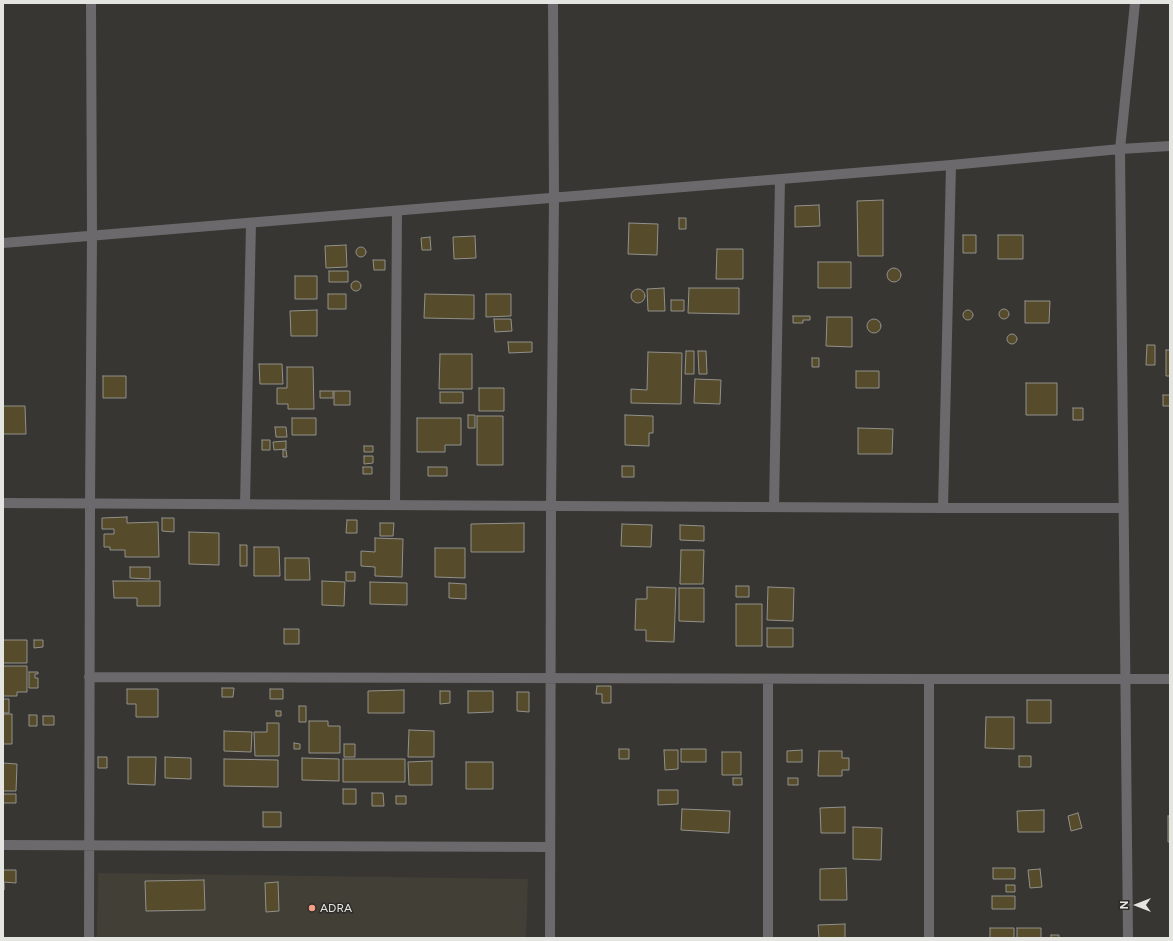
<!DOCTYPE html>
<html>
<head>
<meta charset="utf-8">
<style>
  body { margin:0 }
  #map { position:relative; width:1173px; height:941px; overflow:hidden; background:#373632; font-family:Figtree,sans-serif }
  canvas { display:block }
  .frame { position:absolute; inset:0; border:4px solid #e4e4e1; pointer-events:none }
  .north { position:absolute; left:1117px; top:885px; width:40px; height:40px; -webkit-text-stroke:3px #2d2c28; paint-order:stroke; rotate:270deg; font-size:11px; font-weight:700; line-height:16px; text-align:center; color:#e4e4e1 }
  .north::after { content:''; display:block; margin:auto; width:14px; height:18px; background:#e4e4e1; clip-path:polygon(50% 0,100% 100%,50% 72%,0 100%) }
</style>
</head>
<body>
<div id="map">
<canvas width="1173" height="941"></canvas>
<div class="frame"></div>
<div class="north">N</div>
</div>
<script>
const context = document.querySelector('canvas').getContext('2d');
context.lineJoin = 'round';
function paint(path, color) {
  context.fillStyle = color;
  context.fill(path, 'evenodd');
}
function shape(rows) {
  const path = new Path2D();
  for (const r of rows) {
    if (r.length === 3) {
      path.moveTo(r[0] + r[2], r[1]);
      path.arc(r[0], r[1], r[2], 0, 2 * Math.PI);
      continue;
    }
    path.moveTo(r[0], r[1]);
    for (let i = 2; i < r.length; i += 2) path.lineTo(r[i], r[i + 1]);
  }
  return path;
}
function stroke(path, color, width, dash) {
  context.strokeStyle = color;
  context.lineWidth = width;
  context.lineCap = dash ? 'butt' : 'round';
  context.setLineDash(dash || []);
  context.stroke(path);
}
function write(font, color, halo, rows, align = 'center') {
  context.font = font + ' Figtree,sans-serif';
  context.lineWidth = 3;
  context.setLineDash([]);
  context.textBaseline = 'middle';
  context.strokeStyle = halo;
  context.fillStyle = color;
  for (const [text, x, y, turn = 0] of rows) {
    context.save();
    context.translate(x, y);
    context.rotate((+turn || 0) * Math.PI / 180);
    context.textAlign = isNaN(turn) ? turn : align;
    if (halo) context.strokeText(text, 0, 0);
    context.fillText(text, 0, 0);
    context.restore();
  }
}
const built = shape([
  [98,873,528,879,526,938,97,938]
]);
const building = shape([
  [883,200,883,256,858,256,857,201,883,200],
  [819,205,820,226,795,227,795,206,819,205],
  [679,218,686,218,686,229,679,229,679,218],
  [629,223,658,224,657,255,628,254,629,223],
  [963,235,976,235,976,253,963,253,963,235],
  [998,235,1023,235,1023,259,998,259,998,235],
  [475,236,476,258,454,259,453,237,475,236],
  [430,237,431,250,422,250,421,238,430,237],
  [346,245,347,267,326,268,325,246,346,245],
  [361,252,5],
  [717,249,743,249,743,279,716,279,717,249],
  [373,260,385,260,385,270,374,270,373,260],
  [818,262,851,262,851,288,818,288,818,262],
  [894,275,7],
  [329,271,348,271,348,282,329,282,329,271],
  [295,276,317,276,317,299,295,299,295,276],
  [356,286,5],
  [664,288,665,311,648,311,647,289,664,288],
  [689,288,739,288,739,314,688,313,689,288],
  [638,296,7],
  [328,294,346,294,346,309,328,309,328,294],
  [425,294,474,295,474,319,424,318,425,294],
  [486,294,511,294,511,316,486,317,486,294],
  [671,300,684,300,684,311,671,311,671,300],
  [1025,301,1050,301,1049,323,1025,323,1025,301],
  [1004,314,5],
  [317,310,317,336,291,336,290,311,317,310],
  [968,315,5],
  [793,316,810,316,810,320,803,320,803,323,793,323,793,316],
  [827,317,852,317,852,347,826,346,827,317],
  [874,326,7],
  [494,319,511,319,512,331,495,332,494,319],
  [1012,339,5],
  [508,342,532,342,532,352,509,353,508,342],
  [1147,345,1155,345,1155,365,1146,365,1147,345],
  [1166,350,1170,350,1170,376,1166,376,1166,350],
  [686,351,694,351,694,374,685,374,686,351],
  [698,351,706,351,707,374,699,374,698,351],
  [648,352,682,353,681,404,631,403,631,389,647,390,648,352],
  [440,354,472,354,472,389,439,389,440,354],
  [812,358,819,358,819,367,812,367,812,358],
  [259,364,282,364,283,384,260,384,259,364],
  [287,367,313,367,314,409,288,409,288,404,277,404,277,388,287,388,287,367],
  [856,371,879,371,879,388,856,388,856,371],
  [103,376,126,376,126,398,103,398,103,376],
  [695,379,721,380,720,404,694,403,695,379],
  [1026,383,1057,383,1057,415,1026,415,1026,383],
  [479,388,504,388,504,411,479,411,479,388],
  [320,391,333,391,333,398,320,398,320,391],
  [334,391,350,391,350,405,334,405,334,391],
  [440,392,463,392,463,403,440,403,440,392],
  [1163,395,1170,395,1170,406,1163,406,1163,395],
  [3,406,25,406,26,434,3,434,3,406],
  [1073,408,1083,408,1083,420,1073,420,1073,408],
  [468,415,475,415,475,428,468,428,468,415],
  [625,415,653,416,653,433,649,433,649,446,625,445,625,415],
  [477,416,503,416,503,465,477,465,477,416],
  [292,418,316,418,316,435,292,435,292,418],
  [417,418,461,418,461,445,445,445,445,452,417,452,417,418],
  [275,427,286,427,287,437,276,437,275,427],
  [858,428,893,429,892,454,858,454,858,428],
  [262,440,270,440,270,450,262,450,262,440],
  [286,441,286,449,274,450,273,442,286,441],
  [364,446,373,446,373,452,364,452,364,446],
  [283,450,286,450,287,457,283,457,283,450],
  [364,456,373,456,373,463,364,464,364,456],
  [622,466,634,466,634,477,622,477,622,466],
  [363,467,372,467,372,474,363,474,363,467],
  [428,467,447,467,447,476,428,476,428,467],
  [127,517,127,523,158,522,159,557,125,557,125,550,110,550,110,547,104,547,104,534,114,534,114,529,102,529,102,518,127,517],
  [162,518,174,518,174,532,162,531,162,518],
  [347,520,357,520,357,533,346,533,347,520],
  [380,523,394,523,393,536,380,536,380,523],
  [524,523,524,552,471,552,471,524,524,523],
  [622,524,652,525,651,547,621,546,622,524],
  [680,525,704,526,704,541,680,540,680,525],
  [189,532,219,533,219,565,189,564,189,532],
  [375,538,403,539,402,577,375,576,375,567,361,566,361,551,375,552,375,538],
  [240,545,247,545,247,566,240,566,240,545],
  [254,547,279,547,280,576,254,576,254,547],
  [435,548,465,548,465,578,435,577,435,548],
  [681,550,704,550,703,584,680,584,681,550],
  [285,558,309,558,310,580,285,580,285,558],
  [130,567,150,567,150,579,130,578,130,567],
  [346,572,355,572,355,581,346,581,346,572],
  [113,581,160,581,160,606,137,606,137,598,114,598,113,581],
  [322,581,345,582,344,606,322,605,322,581],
  [370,582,407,583,407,605,370,604,370,582],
  [449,583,466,584,466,599,449,598,449,583],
  [736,586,749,586,749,597,736,597,736,586],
  [647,587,676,588,674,642,646,641,646,630,635,630,636,599,647,599,647,587],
  [768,587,794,588,793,621,767,620,768,587],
  [679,588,704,588,704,622,679,621,679,588],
  [736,604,762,604,762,646,736,646,736,604],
  [767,628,793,628,793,647,767,647,767,628],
  [284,629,299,629,299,644,284,644,284,629],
  [3,640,27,640,27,663,3,663,3,640],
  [34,640,43,640,43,647,34,648,34,640],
  [3,666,27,666,27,692,17,692,17,696,3,696,3,666],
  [29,672,38,672,38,674,35,674,35,678,38,678,38,688,29,688,29,672],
  [597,686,611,686,611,703,602,703,602,694,596,694,597,686],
  [222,688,234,688,233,697,222,697,222,688],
  [127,689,158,689,158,717,136,717,136,704,127,704,127,689],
  [270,689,283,689,283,699,270,699,270,689],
  [404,690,404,713,368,713,368,691,404,690],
  [440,691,450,691,450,703,440,704,440,691],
  [468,691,493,691,493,712,468,713,468,691],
  [517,692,529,692,529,712,517,711,517,692],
  [3,699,9,699,9,713,3,713,3,699],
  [1027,700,1051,700,1051,723,1027,723,1027,700],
  [299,706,306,706,306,722,299,722,299,706],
  [276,711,281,711,281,716,276,716,276,711],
  [3,714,12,714,12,744,3,744,3,714],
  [29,715,37,715,37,726,29,726,29,715],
  [43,716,54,716,54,725,43,725,43,716],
  [986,717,1014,717,1014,749,985,748,986,717],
  [309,721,328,721,328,726,340,726,340,753,309,753,309,721],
  [267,723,279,723,279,756,255,756,254,732,267,732,267,723],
  [409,730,434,731,434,757,408,757,409,730],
  [224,731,252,732,251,752,224,751,224,731],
  [294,743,300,744,300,749,294,749,294,743],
  [344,744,355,744,355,757,344,757,344,744],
  [619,749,629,749,629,759,619,759,619,749],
  [681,749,706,749,706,762,681,762,681,749],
  [664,750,678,750,678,769,665,770,664,750],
  [802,750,802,762,787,762,787,751,802,750],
  [819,751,842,751,842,758,849,758,849,770,842,770,842,776,818,776,819,751],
  [722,752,741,752,741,775,722,775,722,752],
  [1019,756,1031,756,1031,767,1019,767,1019,756],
  [98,757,107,757,107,768,98,768,98,757],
  [128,757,156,757,155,785,128,784,128,757],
  [165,757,191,758,191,779,165,778,165,757],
  [302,758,339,759,339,781,302,780,302,758],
  [224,759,278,760,278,787,224,786,224,759],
  [343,759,405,759,405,782,343,782,343,759],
  [432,761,432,785,409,785,408,762,432,761],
  [466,762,493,762,493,789,466,789,466,762],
  [3,763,17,764,16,791,3,791,3,763],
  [733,778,742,778,742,785,733,785,733,778],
  [788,778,798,778,798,785,788,785,788,778],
  [343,789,356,789,356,804,343,804,343,789],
  [658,790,678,790,678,804,658,805,658,790],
  [372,793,383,793,384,806,372,806,372,793],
  [3,794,16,794,16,803,3,803,3,794],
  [396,796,406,796,406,804,396,804,396,796],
  [845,807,845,833,821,833,820,808,845,807],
  [682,809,730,811,729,833,681,830,682,809],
  [1044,810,1044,832,1018,832,1017,811,1044,810],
  [263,812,281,812,281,827,263,827,263,812],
  [1078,813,1082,828,1071,831,1068,816,1078,813],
  [1168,816,1170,816,1170,842,1168,842,1168,816],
  [853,827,882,828,881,860,853,859,853,827],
  [846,868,847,900,820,900,820,869,846,868],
  [993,868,1015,868,1015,879,993,879,993,868],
  [1040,869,1042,887,1030,888,1028,870,1040,869],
  [3,870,16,870,16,883,4,882,4,890,3,870],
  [204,880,205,910,146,911,145,881,204,880],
  [278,882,279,911,266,912,265,883,278,882],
  [1006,885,1015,885,1015,892,1006,892,1006,885],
  [992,896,1015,896,1015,909,992,909,992,896],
  [845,924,845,938,819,938,818,925,845,924],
  [990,928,1014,928,1014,938,990,938,990,928],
  [1017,928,1041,928,1041,938,1017,938,1017,928],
  [1051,935,1059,935,1059,938,1051,938,1051,935]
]);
const minor = shape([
  [3,243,951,165,1120,149,1170,146],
  [3,503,943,508,1123,508],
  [245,504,251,223],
  [395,505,397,211],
  [774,507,780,179],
  [943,508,951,165],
  [89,677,929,679,1170,679],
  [3,845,550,847],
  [89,938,90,503,92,236,91,3],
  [550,938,551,506,554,198,553,3],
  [768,938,768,679],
  [929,938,929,679],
  [1128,938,1120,149,1135,3]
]);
const markers = [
  [312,908,4,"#f39f86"]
];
const poiNames = [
  ["ADRA",320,908]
];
paint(built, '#423f36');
paint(building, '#564c2b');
stroke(building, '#91908b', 1);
stroke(minor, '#6b696b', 10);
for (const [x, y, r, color] of markers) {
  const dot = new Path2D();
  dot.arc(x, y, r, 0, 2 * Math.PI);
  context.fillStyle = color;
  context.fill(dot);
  stroke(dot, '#2d2c28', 1.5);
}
write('12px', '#e4e4e1', '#2d2c28', poiNames, 'left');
</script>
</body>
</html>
